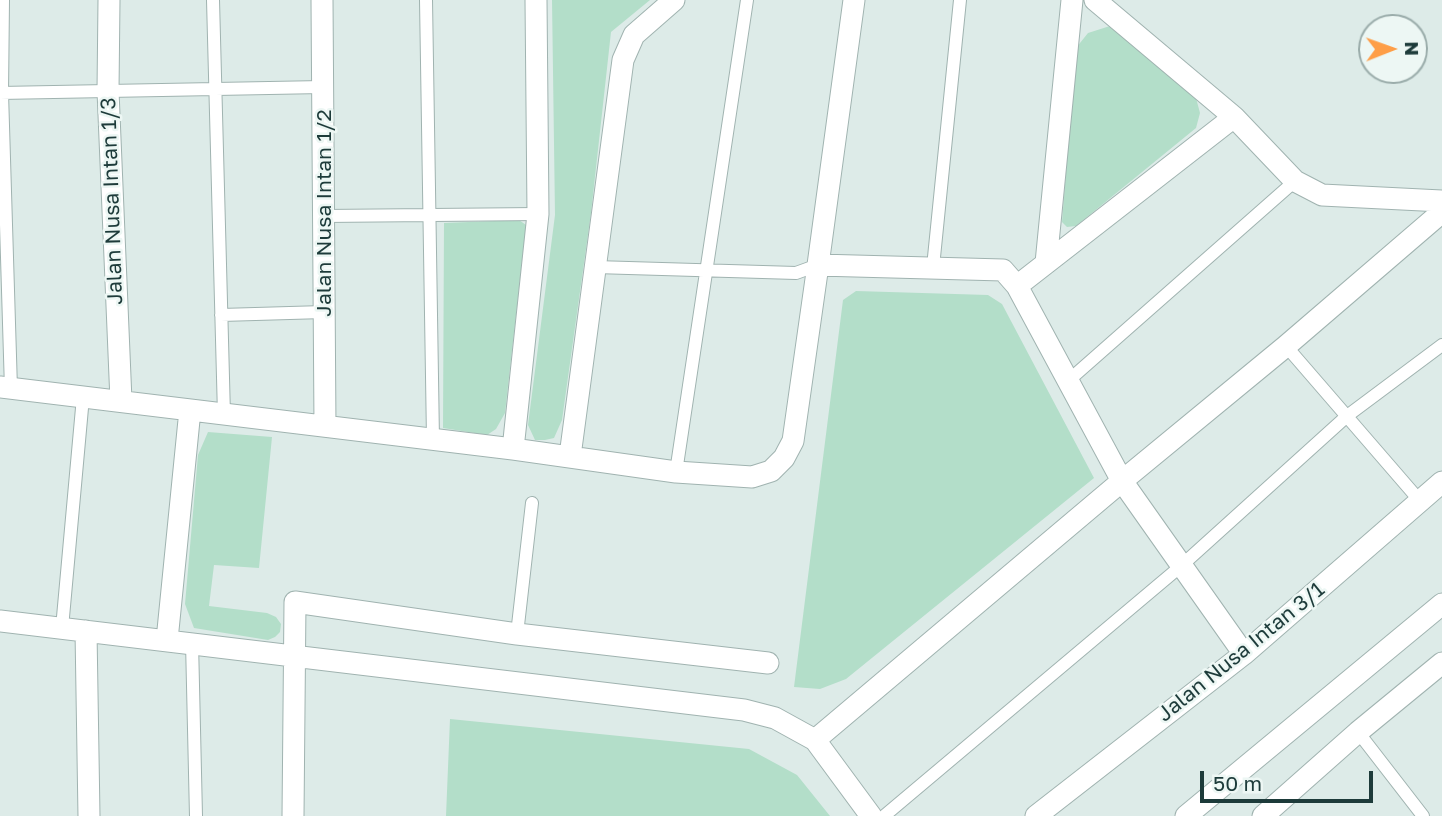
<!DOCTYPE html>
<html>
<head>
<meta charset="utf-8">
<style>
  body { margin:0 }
  #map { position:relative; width:1442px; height:816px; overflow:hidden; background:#ddebe8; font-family:"Golos Text",sans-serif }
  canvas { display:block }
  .north { position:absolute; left:1358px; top:14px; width:70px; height:70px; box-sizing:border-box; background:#edf7f4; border:2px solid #9aacaa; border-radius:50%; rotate:89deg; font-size:19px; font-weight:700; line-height:28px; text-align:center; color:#1d3b3a }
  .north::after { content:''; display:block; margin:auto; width:24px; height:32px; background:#fe9e47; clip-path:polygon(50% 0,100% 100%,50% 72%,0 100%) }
  .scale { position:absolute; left:1200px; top:771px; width:173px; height:32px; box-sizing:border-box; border:4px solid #1d3b3a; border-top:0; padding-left:9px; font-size:21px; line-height:24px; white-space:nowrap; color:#1d3b3a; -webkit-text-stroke:5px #edf7f4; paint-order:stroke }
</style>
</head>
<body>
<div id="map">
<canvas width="1442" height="816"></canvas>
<div class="north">N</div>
<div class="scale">50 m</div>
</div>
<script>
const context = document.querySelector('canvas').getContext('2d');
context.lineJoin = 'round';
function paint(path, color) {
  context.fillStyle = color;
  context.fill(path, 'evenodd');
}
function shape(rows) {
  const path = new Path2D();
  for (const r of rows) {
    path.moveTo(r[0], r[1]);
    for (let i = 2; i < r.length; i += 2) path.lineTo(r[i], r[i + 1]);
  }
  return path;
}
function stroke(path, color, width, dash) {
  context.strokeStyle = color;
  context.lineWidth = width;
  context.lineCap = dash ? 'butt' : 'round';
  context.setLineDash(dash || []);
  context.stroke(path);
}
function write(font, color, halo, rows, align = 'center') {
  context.font = font + ' "Golos Text",sans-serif';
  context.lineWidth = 5;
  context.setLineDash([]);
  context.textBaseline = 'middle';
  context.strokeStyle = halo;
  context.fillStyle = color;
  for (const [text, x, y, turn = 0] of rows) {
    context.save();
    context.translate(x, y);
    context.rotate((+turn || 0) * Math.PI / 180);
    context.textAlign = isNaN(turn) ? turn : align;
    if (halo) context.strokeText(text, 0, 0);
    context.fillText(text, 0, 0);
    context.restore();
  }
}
const green = shape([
  [552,0,650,0,611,32,591,213,562,420,554,438,545,440,535,440,528,425,555,215],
  [1110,26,1196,98,1200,113,1196,128,1076,226,1067,227,1062,222,1076,48,1088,33],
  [519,220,526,225,505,413,496,429,487,435,443,428,444,223],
  [856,291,988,295,1002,304,1094,478,846,679,820,689,794,687,843,300],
  [208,432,272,437,259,568,214,565,209,606,267,613,276,617,281,624,280,632,275,637,268,640,194,628,185,604,198,455],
  [450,719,749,749,797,775,830,816,446,816]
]);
const service = shape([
  [3,0,2,93,11,389],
  [213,0,224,415],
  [426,0,433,439],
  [0,93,323,87],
  [324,216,538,214],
  [595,267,796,273,818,265],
  [933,267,960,0],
  [221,315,324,312],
  [1286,346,1420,501],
  [1068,381,1295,181],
  [676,472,747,0],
  [62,628,83,397],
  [517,634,532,503],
  [192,642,196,816],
  [1358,732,1423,816],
  [884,816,1181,566,1347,416,1442,345]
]);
const minor = shape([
  [109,0,108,91,121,401],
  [322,0,325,426],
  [1095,0,1234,117,1295,181,1322,195,1442,201],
  [1046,263,1072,0],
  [818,265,854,0],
  [1017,286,1234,117],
  [0,387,513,449,676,472,752,477,771,471,784,458,793,441,818,265,1003,270,1017,286,1122,481,1244,654],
  [513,449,538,214,536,0],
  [570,456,623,60,634,35,674,0],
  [0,621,744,710,775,718,815,740,871,816],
  [86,631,89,816],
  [167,640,190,410],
  [815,740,1122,481,1286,346,1442,212],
  [293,816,295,602,517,634,768,663],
  [1036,816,1244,654,1442,482],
  [1186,816,1442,604],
  [1263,816,1358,732,1442,663]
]);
const streetNames = [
  ["Jalan Nusa Intan 1/3",112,201,-92],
  ["Jalan Nusa Intan 1/2",324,213,-90],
  ["Jalan Nusa Intan 3/1",1241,652,-39]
];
paint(green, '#b3dec9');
stroke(service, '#a0b3b0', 14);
stroke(minor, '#a0b3b0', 23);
stroke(service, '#fff', 12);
stroke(minor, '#fff', 21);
write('21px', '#1d3b3a', '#edf7f4', streetNames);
</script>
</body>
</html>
